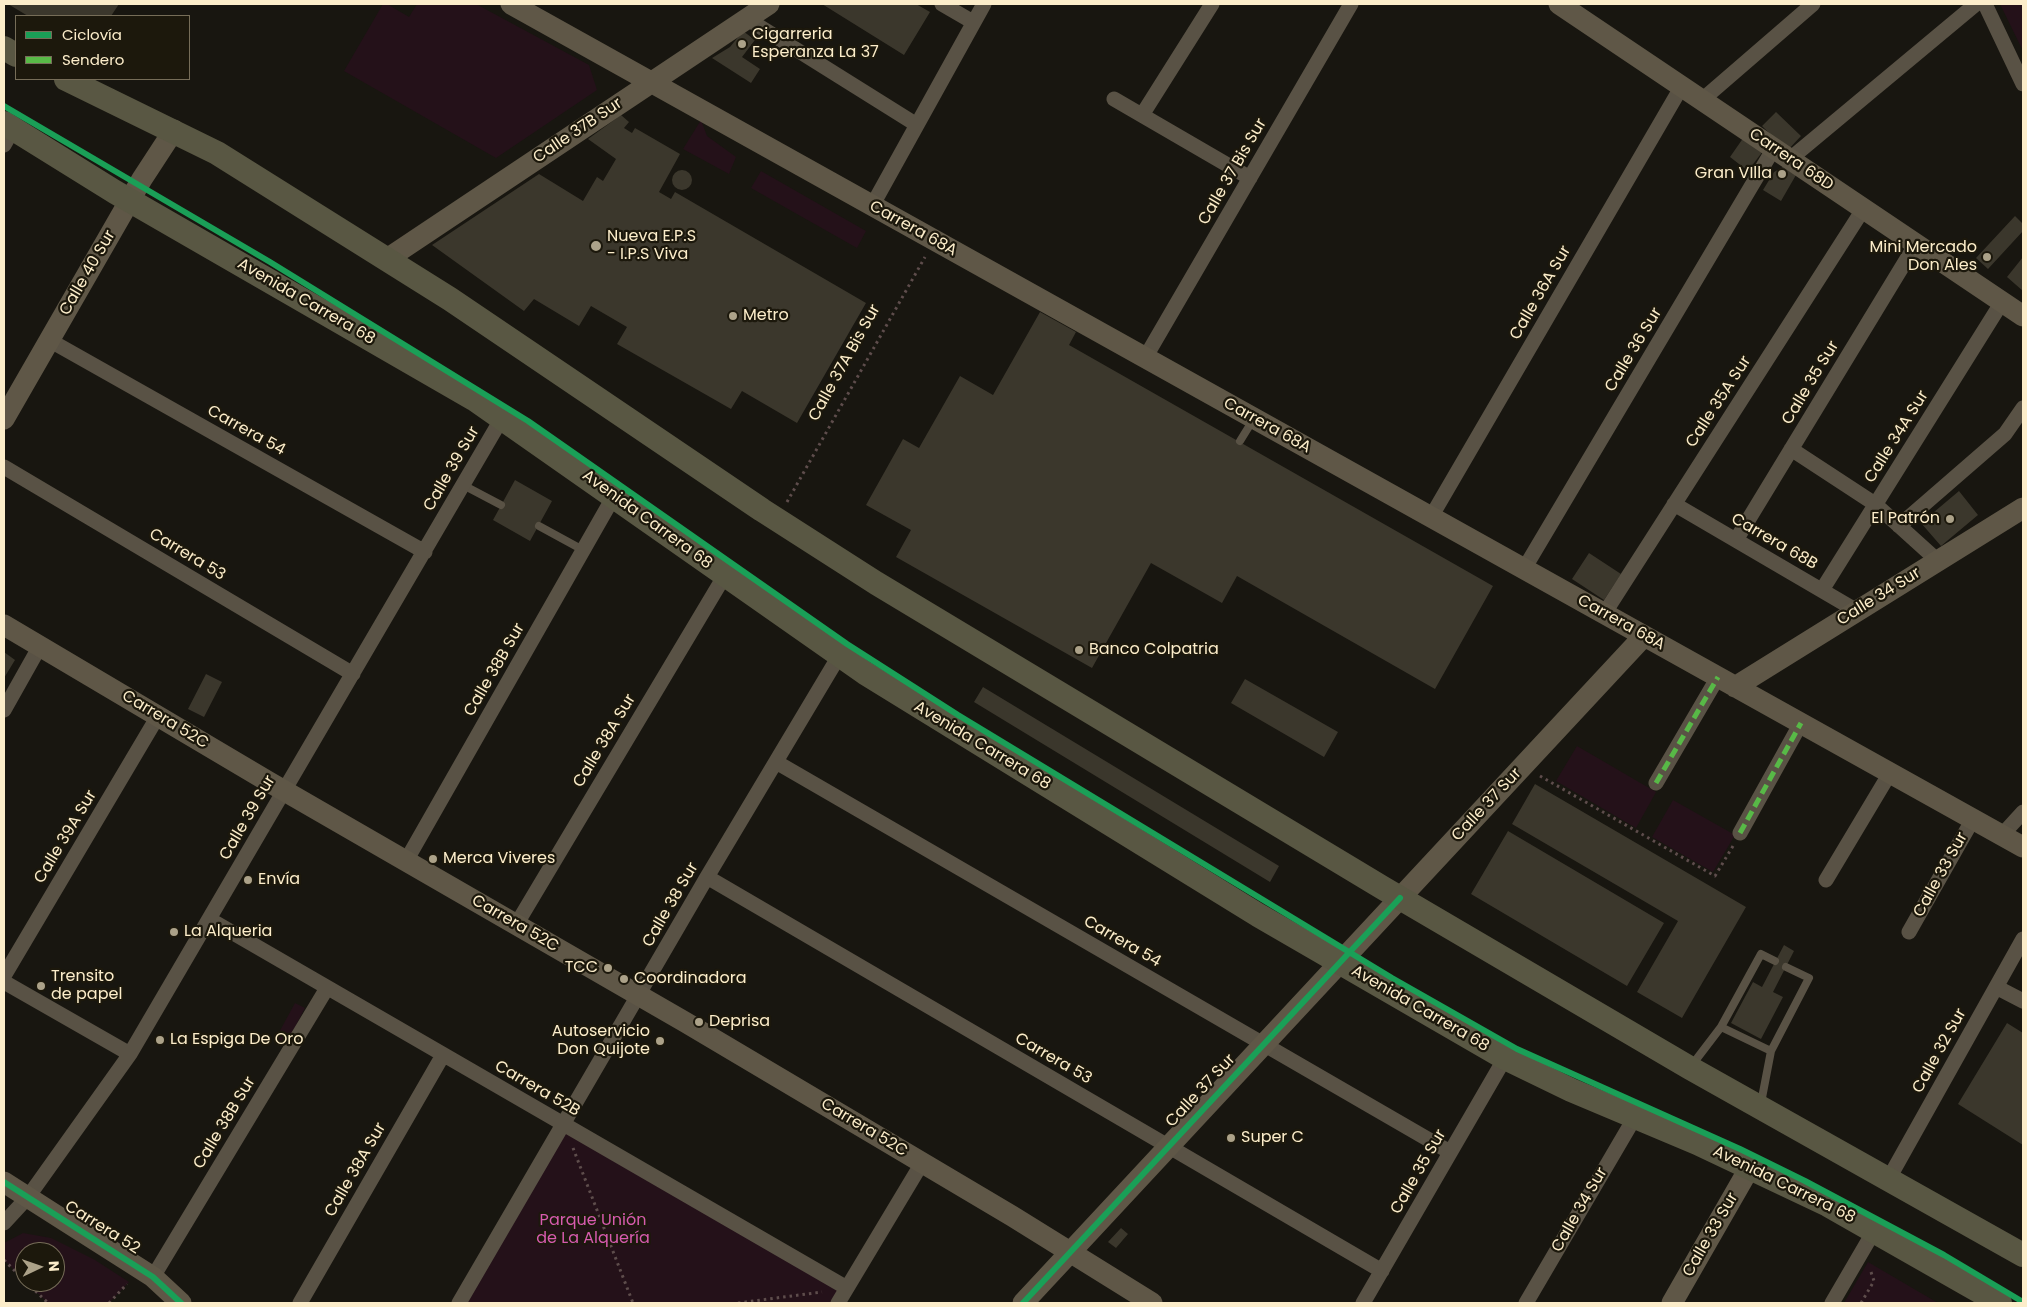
<!DOCTYPE html>
<html>
<head>
<meta charset="utf-8">
<style>
  body { margin:0 }
  #map { position:relative; width:2027px; height:1307px; overflow:hidden; background:#181610; font-family:Poppins,sans-serif }
  canvas { display:block }
  .frame { position:absolute; inset:0; border:5px solid #fcedca; pointer-events:none }
  .legend { position:absolute; left:15px; top:15px; width:175px; height:65px; box-sizing:border-box; background:#1c180c; border:1px solid #766d58; margin:0; padding:6px 9px; list-style:none; font-size:15px; color:#fcedca }
  .legend li { display:flex; align-items:center; gap:10px; height:25px }
  .legend b { width:25px; border:1px solid #766d58 }
  .north { position:absolute; left:15px; top:1242px; width:50px; height:50px; box-sizing:border-box; background:#1c180c; border:1px solid #766d58; border-radius:50%; rotate:87deg; font-size:14px; font-weight:700; line-height:20px; text-align:center; color:#fcedca }
  .north::after { content:''; display:block; margin:auto; width:18px; height:22px; background:#aca289; clip-path:polygon(50% 0,100% 100%,50% 72%,0 100%) }
</style>
</head>
<body>
<div id="map">
<canvas width="2027" height="1307"></canvas>
<div class="frame"></div>
<ul class="legend">
<li><b style="height:6px;background:#1a9f57"></b>Ciclovía</li>
<li><b style="height:6px;background:#58b947"></b>Sendero</li>
</ul>
<div class="north">N</div>
</div>
<script>
const context = document.querySelector('canvas').getContext('2d');
context.lineJoin = 'round';
function paint(path, color) {
  context.fillStyle = color;
  context.fill(path, 'evenodd');
}
function shape(rows) {
  const path = new Path2D();
  for (const r of rows) {
    if (r.length === 3) {
      path.moveTo(r[0] + r[2], r[1]);
      path.arc(r[0], r[1], r[2], 0, 2 * Math.PI);
      continue;
    }
    path.moveTo(r[0], r[1]);
    for (let i = 2; i < r.length; i += 2) path.lineTo(r[i], r[i + 1]);
  }
  return path;
}
function stroke(path, color, width, dash) {
  context.strokeStyle = color;
  context.lineWidth = width;
  context.lineCap = dash ? 'butt' : 'round';
  context.setLineDash(dash || []);
  context.stroke(path);
}
function write(font, color, halo, rows, align = 'center') {
  context.font = font + ' Poppins,sans-serif';
  context.lineWidth = 4.5;
  context.setLineDash([]);
  context.textBaseline = 'middle';
  context.strokeStyle = halo;
  context.fillStyle = color;
  for (const [text, x, y, turn = 0] of rows) {
    context.save();
    context.translate(x, y);
    context.rotate((+turn || 0) * Math.PI / 180);
    context.textAlign = isNaN(turn) ? turn : align;
    if (halo) context.strokeText(text, 0, 0);
    context.fillText(text, 0, 0);
    context.restore();
  }
}
const green = shape([
  [383,4,387,4,409,17,417,4,476,4,589,65,597,90,496,158,344,71],
  [2000,4,2023,4,2023,51],
  [701,120,707,136,736,157,729,174,683,149],
  [761,171,866,231,857,248,751,188],
  [1577,746,1656,792,1636,828,1556,781],
  [1673,800,1735,835,1713,872,1652,837],
  [295,1003,305,1008,286,1044,276,1038],
  [566,1131,844,1289,835,1303,463,1303],
  [23,1233,51,1238,95,1260,129,1282,109,1303,48,1303,26,1282,55,1282,55,1252,25,1252,25,1281,4,1260,4,1243],
  [1868,1262,1938,1303,1844,1303]
]);
const building = shape([
  [8,4,119,4,111,16,28,16],
  [822,4,916,4,930,12,904,55],
  [743,31,755,40,742,57,760,69,751,83,712,58,730,47],
  [1776,112,1801,136,1787,151,1762,126],
  [621,115,629,122,624,128,632,133,635,128,680,154,659,192,671,199,675,192,866,303,797,423,742,391,731,409,617,344,627,327,591,306,579,326,534,299,524,311,432,245,539,174,583,201,597,177,603,181,616,159,588,139],
  [1746,134,1763,151,1748,171,1730,157],
  [1783,167,1796,175,1781,201,1763,190,1774,172],
  [682,180,10],
  [2015,216,2023,224,2023,231,1988,269,1976,258],
  [2023,257,2023,291,2007,277],
  [1040,312,1076,332,1069,345,1493,586,1435,689,1237,576,1222,603,1151,563,1092,668,896,557,911,530,866,505,903,439,919,448,960,376,993,395],
  [515,480,552,501,530,541,493,520],
  [1959,491,1978,515,1941,546,1921,523],
  [1589,553,1621,574,1604,600,1572,579],
  [4,652,15,660,4,678],
  [206,674,222,682,204,717,188,709],
  [1245,679,1338,732,1324,757,1231,703],
  [983,687,1279,866,1270,882,974,702],
  [1535,784,1746,907,1682,1018,1637,992,1678,921,1512,824],
  [1508,831,1664,923,1627,986,1471,894],
  [1784,945,1794,951,1773,992,1783,997,1761,1039,1731,1023,1753,982,1762,987],
  [2007,1023,2023,1033,2023,1145,1958,1104],
  [1121,1228,1128,1234,1116,1248,1108,1242]
]);
const path = shape([
  [787,502,925,257],
  [1540,776,1715,876,1733,846],
  [573,1148,633,1303],
  [4,1260,25,1281],
  [26,1282,48,1303],
  [109,1303,127,1284],
  [738,1303,822,1292],
  [1861,1303,1874,1281,1870,1269]
]);
const lane = shape([
  [1240,441,1253,420],
  [463,485,501,505],
  [539,526,583,550],
  [1721,1027,1771,1051],
  [1692,1065,1721,1027,1761,954,1775,961],
  [1761,1103,1771,1051,1809,978,1786,967]
]);
const street = shape([
  [942,4,973,22],
  [1985,4,2023,84],
  [746,18,917,125],
  [1114,99,1250,178],
  [1702,100,1813,4],
  [1142,115,1212,4],
  [4,145,13,129],
  [1790,159,1976,4],
  [872,206,984,4],
  [49,340,425,552],
  [1145,358,1351,4],
  [1791,449,1875,504,1938,561],
  [4,467,353,674],
  [1674,504,1857,611],
  [1431,517,1682,86],
  [1899,526,2005,434,2023,408],
  [1736,540,1916,244],
  [1524,569,1774,148],
  [1822,590,2002,302],
  [1604,614,1864,208],
  [4,710,40,646],
  [776,762,1450,1152],
  [1656,783,1718,677],
  [1740,833,1801,723],
  [2002,835,2023,812],
  [406,861,614,496],
  [707,877,1382,1271],
  [1826,880,1890,773],
  [209,919,847,1288],
  [516,925,725,575],
  [1909,932,1973,819],
  [4,976,158,716],
  [4,982,130,1054],
  [1996,987,2023,1001],
  [1888,1180,2023,939],
  [4,1223,28,1197,130,1054,502,418],
  [153,1277,327,988],
  [300,1303,443,1055],
  [459,1303,707,877,839,656],
  [838,1303,922,1163],
  [1363,1303,1505,1058],
  [1526,1303,1635,1117],
  [1832,1303,1874,1231]
]);
const secondary = shape([
  [511,4,2023,847],
  [1559,4,2023,316],
  [387,259,769,4],
  [4,419,142,179,174,130],
  [4,625,269,782,685,1022,1012,1216,1152,1303],
  [1735,687,2023,508],
  [4,1182,153,1277,181,1303],
  [1023,1303,1644,636],
  [1672,1303,1750,1167]
]);
const primary = shape([
  [4,48,16,55],
  [66,79,217,153,450,299,762,510,876,583,1383,888,1690,1068,2023,1255],
  [4,123,115,192,474,399,865,673,1258,915,1505,1058,1571,1090,1697,1143,1828,1205,2000,1303]
]);
const quiet = shape([
  [1656,783,1718,677],
  [1740,833,1801,723]
]);
const cycleway = shape([
  [4,106,270,262,528,421,847,644,958,715,1392,978,1517,1049,1740,1149,1805,1181,1944,1255,2023,1302],
  [4,1182,153,1277,181,1303],
  [1023,1303,1400,898]
]);
const markers = [
  [742,44,5,"#aca289"],
  [1782,174,5,"#aca289"],
  [596,246,6,"#aca289"],
  [1987,257,5,"#aca289"],
  [733,316,5,"#aca289"],
  [1950,519,5,"#aca289"],
  [1079,650,5,"#aca289"],
  [433,859,5,"#aca289"],
  [248,880,5,"#aca289"],
  [174,932,5,"#aca289"],
  [608,968,5,"#aca289"],
  [624,979,5,"#aca289"],
  [41,986,5,"#aca289"],
  [699,1022,5,"#aca289"],
  [160,1040,5,"#aca289"],
  [660,1041,5,"#aca289"],
  [1231,1138,5,"#aca289"]
];
const poiNames = [
  ["Cigarreria",752,35],
  ["Esperanza La 37",752,53],
  ["Gran VIlla",1772,174,"right"],
  ["Nueva E.P.S",607,237],
  ["- I.P.S Viva",607,255],
  ["Mini Mercado",1977,248,"right"],
  ["Don Ales",1977,266,"right"],
  ["Metro",743,316],
  ["El Patrón",1940,519,"right"],
  ["Banco Colpatria",1089,650],
  ["Merca Viveres",443,859],
  ["Envía",258,880],
  ["La Alqueria",184,932],
  ["TCC",598,968,"right"],
  ["Trensito",51,977],
  ["de papel",51,995],
  ["Coordinadora",634,979],
  ["Deprisa",709,1022],
  ["Autoservicio",650,1032,"right"],
  ["Don Quijote",650,1050,"right"],
  ["La Espiga De Oro",170,1040],
  ["Super C",1241,1138]
];
const streetNames = [
  ["Calle 37B Sur",578,131,-34],
  ["Carrera 68D",1791,160,34],
  ["Calle 37 Bis Sur",1233,172,-60],
  ["Carrera 68A",913,229,29],
  ["Calle 40 Sur",88,273,-60],
  ["Calle 36A Sur",1541,293,-60],
  ["Avenida Carrera 68",306,302,30],
  ["Calle 36 Sur",1634,350,-59],
  ["Calle 37A Bis Sur",845,363,-61],
  ["Calle 35 Sur",1811,383,-59],
  ["Calle 35A Sur",1719,402,-57],
  ["Carrera 68A",1267,426,29],
  ["Carrera 54",246,431,29],
  ["Calle 34A Sur",1897,437,-58],
  ["Calle 39 Sur",452,469,-60],
  ["Avenida Carrera 68",647,520,36],
  ["Carrera 68B",1774,542,30],
  ["Carrera 53",187,555,31],
  ["Calle 34 Sur",1879,597,-32],
  ["Carrera 68A",1621,623,29],
  ["Calle 38B Sur",495,670,-60],
  ["Carrera 52C",165,720,31],
  ["Calle 38A Sur",605,741,-59],
  ["Avenida Carrera 68",982,746,31],
  ["Calle 37 Sur",1487,805,-47],
  ["Calle 39 Sur",248,818,-60],
  ["Calle 39A Sur",66,837,-59],
  ["Calle 33 Sur",1941,875,-61],
  ["Calle 38 Sur",671,905,-60],
  ["Carrera 52C",515,924,30],
  ["Carrera 54",1122,942,30],
  ["Avenida Carrera 68",1420,1009,30],
  ["Calle 32 Sur",1940,1051,-61],
  ["Carrera 53",1053,1059,30],
  ["Carrera 52B",537,1089,30],
  ["Calle 37 Sur",1201,1091,-47],
  ["Calle 38B Sur",225,1123,-59],
  ["Carrera 52C",864,1128,31],
  ["Calle 38A Sur",356,1170,-60],
  ["Calle 35 Sur",1419,1172,-60],
  ["Avenida Carrera 68",1784,1185,26],
  ["Calle 34 Sur",1580,1210,-60],
  ["Carrera 52",102,1228,32],
  ["Calle 33 Sur",1711,1235,-60]
];
const parkNames = [
  ["Parque Unión",593,1221],
  ["de La Alquería",593,1239]
];
paint(green, '#241119');
paint(building, '#3b372c');
stroke(path, '#5e4d4c', 3, [2.5, 4]);
stroke(lane, '#595245', 8);
stroke(street, '#595245', 15);
stroke(secondary, '#5f5747', 21);
stroke(primary, '#595743', 24);
stroke(quiet, '#58b947', 5, [10, 5]);
stroke(cycleway, '#1a9f57', 6);
for (const [x, y, r, color] of markers) {
  const dot = new Path2D();
  dot.arc(x, y, r, 0, 2 * Math.PI);
  context.fillStyle = color;
  context.fill(dot);
  stroke(dot, '#1c180c', 2);
}
write('16px', '#fcedca', '#1c180c', poiNames, 'left');
write('16px', '#fcedca', '#1c180c', streetNames);
write('16px', '#d75baf', '#1c180c', parkNames);
</script>
</body>
</html>
